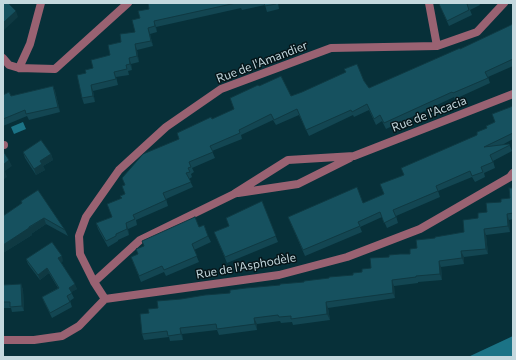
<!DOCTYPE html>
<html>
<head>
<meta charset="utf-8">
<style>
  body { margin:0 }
  #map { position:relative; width:516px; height:360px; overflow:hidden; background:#073039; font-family:Commissioner,sans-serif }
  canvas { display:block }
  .frame { position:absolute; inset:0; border:4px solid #c4d8de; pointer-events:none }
</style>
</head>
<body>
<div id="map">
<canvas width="516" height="360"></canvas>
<div class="frame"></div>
</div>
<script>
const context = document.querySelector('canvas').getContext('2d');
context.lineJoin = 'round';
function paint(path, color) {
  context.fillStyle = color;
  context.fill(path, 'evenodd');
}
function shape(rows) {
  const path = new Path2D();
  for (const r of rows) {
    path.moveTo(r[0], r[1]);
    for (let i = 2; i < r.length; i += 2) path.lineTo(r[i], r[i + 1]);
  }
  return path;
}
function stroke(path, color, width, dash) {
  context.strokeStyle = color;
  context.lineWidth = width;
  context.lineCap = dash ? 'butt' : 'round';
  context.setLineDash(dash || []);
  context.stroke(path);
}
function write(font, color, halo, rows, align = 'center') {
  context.font = font + ' Commissioner,sans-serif';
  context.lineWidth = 3;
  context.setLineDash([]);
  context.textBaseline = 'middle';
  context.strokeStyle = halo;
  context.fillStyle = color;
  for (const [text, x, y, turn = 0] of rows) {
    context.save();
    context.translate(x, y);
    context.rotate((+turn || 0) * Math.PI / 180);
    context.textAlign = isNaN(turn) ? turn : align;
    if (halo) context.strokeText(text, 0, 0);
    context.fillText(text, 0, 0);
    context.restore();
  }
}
const water = shape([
  [23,122,26,129,14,134,11,127],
  [513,336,513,357,468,357]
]);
const street = shape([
  [429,3,437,46],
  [3,58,9,65,19,68,55,69,128,3],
  [19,68,30,44,41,3],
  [3,145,4,145],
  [238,193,298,184,350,158],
  [94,282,140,240,234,194,288,160,354,156,513,94],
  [105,299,94,282,80,254,79,236,86,217,119,170,166,127,221,89,331,48,437,46,477,32,504,3],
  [105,299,279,275,347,257,420,229,510,177,513,173],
  [3,340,34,340,62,336,79,326,105,299]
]);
const wall = shape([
  [148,3,278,3,279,9,267,12,265,5,242,10,241,8,156,27,157,32,150,34,153,46,137,50,139,62,131,64,132,70,128,71,129,75,116,77,118,85,93,91,95,102,84,104,82,98,86,73,110,55,121,42,135,32,140,18,149,9],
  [442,3,479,3,480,5,470,10,472,15,449,26,439,4],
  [513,24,513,66,488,77,490,83,455,99,454,97,386,129,382,121,376,125,369,110,354,117,353,115,309,136,299,115,276,125,273,120,241,135,242,139,212,151,215,158,192,168,194,172,191,174,192,177,189,179,193,187,166,199,168,206,136,220,137,225,128,229,129,235,118,240,118,241,108,247,98,229,96,223,112,217,121,198,120,196,125,194,122,186,124,185,179,139,212,119,234,110,259,86,291,96,364,81,369,88,460,49],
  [53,86,55,91,60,112,29,120,27,116,3,126,3,95,11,96],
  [513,106,513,139,502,145,509,144,512,151,493,161,495,168,484,173,485,177,475,182,472,177,438,191,440,197,396,216,398,223,387,228,382,217,360,227,362,232,305,256,288,217,363,203,384,194,403,175,477,135,487,128],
  [23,152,51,154,53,160,43,166,45,170,36,175,25,158],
  [513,188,513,219,509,220,510,232,486,235,488,254,464,257,464,264,441,267,442,280,418,282,418,283,394,286,395,298,328,308,330,320,293,325,292,322,281,323,280,321,257,324,257,330,219,335,217,330,182,334,183,340,170,341,169,337,144,340,142,334,149,313,158,308,230,293,280,285,353,275,371,268,389,257,410,254,417,248,435,238,464,232,478,218,501,202,510,198],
  [21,201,65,230,68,236,46,224,31,234,32,235,3,253,3,216,22,203],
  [262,201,278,242,227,263,214,232,229,226],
  [199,227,208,236,211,242,194,250,199,262,166,276,164,272,141,282,131,257],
  [26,259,63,261,61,262,77,289,71,292,74,298,70,301,72,307,52,318,44,302,42,297,58,288,49,273,40,280,28,264],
  [21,284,23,290,24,311,12,312,11,308,3,308,3,285]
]);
const shadedWall = shape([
  [16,11,18,17,3,31,3,23],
  [154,21,156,27,157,32,155,26],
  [148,28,150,34,153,46,151,41],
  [135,44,137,50,139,62,137,56],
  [129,58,131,64,132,70,130,64],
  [91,85,93,91,95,102,93,96],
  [53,86,55,91,60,112,58,107],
  [51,154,53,160,43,166,45,170,36,175,34,169,40,161],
  [9,160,12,166,5,171,7,177,3,180,3,165],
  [507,214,509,220,510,232,508,226],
  [44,218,46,224,31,234,32,235,3,253,3,245],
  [126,223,128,229,129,235,127,229],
  [484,229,486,235,488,254,486,249],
  [461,251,464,257,464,264,462,258],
  [62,256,63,261,60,263,58,258],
  [439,261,441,267,442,280,440,274],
  [47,268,49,273,40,280,38,275],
  [392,280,394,286,395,298,393,293],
  [21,284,23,290,24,311,22,306],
  [75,284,77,289,70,293,69,288],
  [326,302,328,308,330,320,327,314],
  [254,318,257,324,257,330,255,324],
  [180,328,182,334,183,340,181,334]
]);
const building = shape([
  [3,3,8,3,16,11,3,23,3,3],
  [148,3,236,3,154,21,155,26,148,28,151,41,135,44,137,56,129,58,130,64,126,65,127,69,114,72,116,79,91,85,93,96,82,98,77,75,86,73,85,70,93,68,91,60,110,55,108,45,121,42,120,34,135,32,132,20,140,18,138,11,149,9,148,3],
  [264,3,276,3,276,4,265,6,264,3],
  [442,3,469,3,467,4,469,10,447,21,439,4,442,3],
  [513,24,513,59,485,72,488,78,453,93,452,92,384,123,380,115,374,119,367,104,352,112,351,110,306,130,297,109,274,120,271,114,239,130,240,133,210,146,213,152,189,162,191,167,188,168,190,172,186,173,191,182,163,193,166,200,133,215,135,219,126,223,127,229,116,234,116,236,106,241,96,223,112,217,107,204,122,198,120,196,125,194,122,186,125,185,122,178,143,154,179,139,177,133,211,117,212,119,234,109,230,98,258,85,259,86,281,76,291,96,302,92,346,72,344,69,357,64,364,81,369,88,460,48,460,49,513,24],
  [53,86,58,107,26,114,25,110,3,119,3,95,9,92,11,96,53,86],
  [513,106,513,133,484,147,509,144,510,145,490,155,493,162,481,167,483,172,472,176,470,171,436,186,438,191,393,210,396,217,384,223,380,212,358,222,360,226,303,250,288,217,357,187,363,203,384,194,380,184,404,175,401,168,477,135,477,132,487,128,486,126,495,122,492,114,513,106],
  [41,140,51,154,40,161,42,164,34,169,23,152,41,140],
  [3,151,9,160,3,165,3,151],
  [3,168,5,171,3,173,3,168],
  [509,188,513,188,513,213,507,214,508,226,484,229,486,249,461,251,462,258,439,261,440,274,416,276,416,277,392,280,393,293,326,302,327,314,291,319,291,316,279,317,278,315,254,318,255,324,217,329,216,324,180,328,181,334,168,336,167,331,142,334,140,314,149,313,148,309,158,308,157,301,181,299,205,295,230,293,230,290,246,288,280,285,280,284,304,282,304,281,329,278,329,277,353,275,353,273,362,272,362,269,371,268,370,258,389,257,389,255,400,254,410,254,410,249,417,248,416,240,435,238,435,237,464,232,463,220,478,218,478,213,487,212,486,203,501,202,501,199,510,198,509,188],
  [38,190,65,230,44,218,29,227,29,228,3,245,3,216,22,203,21,201,38,190],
  [262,201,276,236,225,257,214,232,229,226,226,218,262,201],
  [195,217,199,227,204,225,208,236,192,244,197,256,164,270,162,266,139,276,131,257,138,254,136,249,144,246,142,241,195,217],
  [52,242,62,256,58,258,75,284,69,288,72,293,67,296,70,302,50,313,42,297,59,288,47,268,38,275,26,259,52,242],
  [21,284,22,306,10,307,10,302,3,302,3,285,21,284]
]);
const streetNames = [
  ["Rue de l'Amandier",262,62,-21],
  ["Rue de l'Acacia",429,114,-21],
  ["Rue de l'Asphodèle",246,266,-10]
];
paint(water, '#1b7386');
stroke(street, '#996272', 8);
paint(wall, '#134652');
paint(shadedWall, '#0f3942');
paint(building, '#16515f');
stroke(building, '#0f3942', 1);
write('12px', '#c4d8de', '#061519', streetNames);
</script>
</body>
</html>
